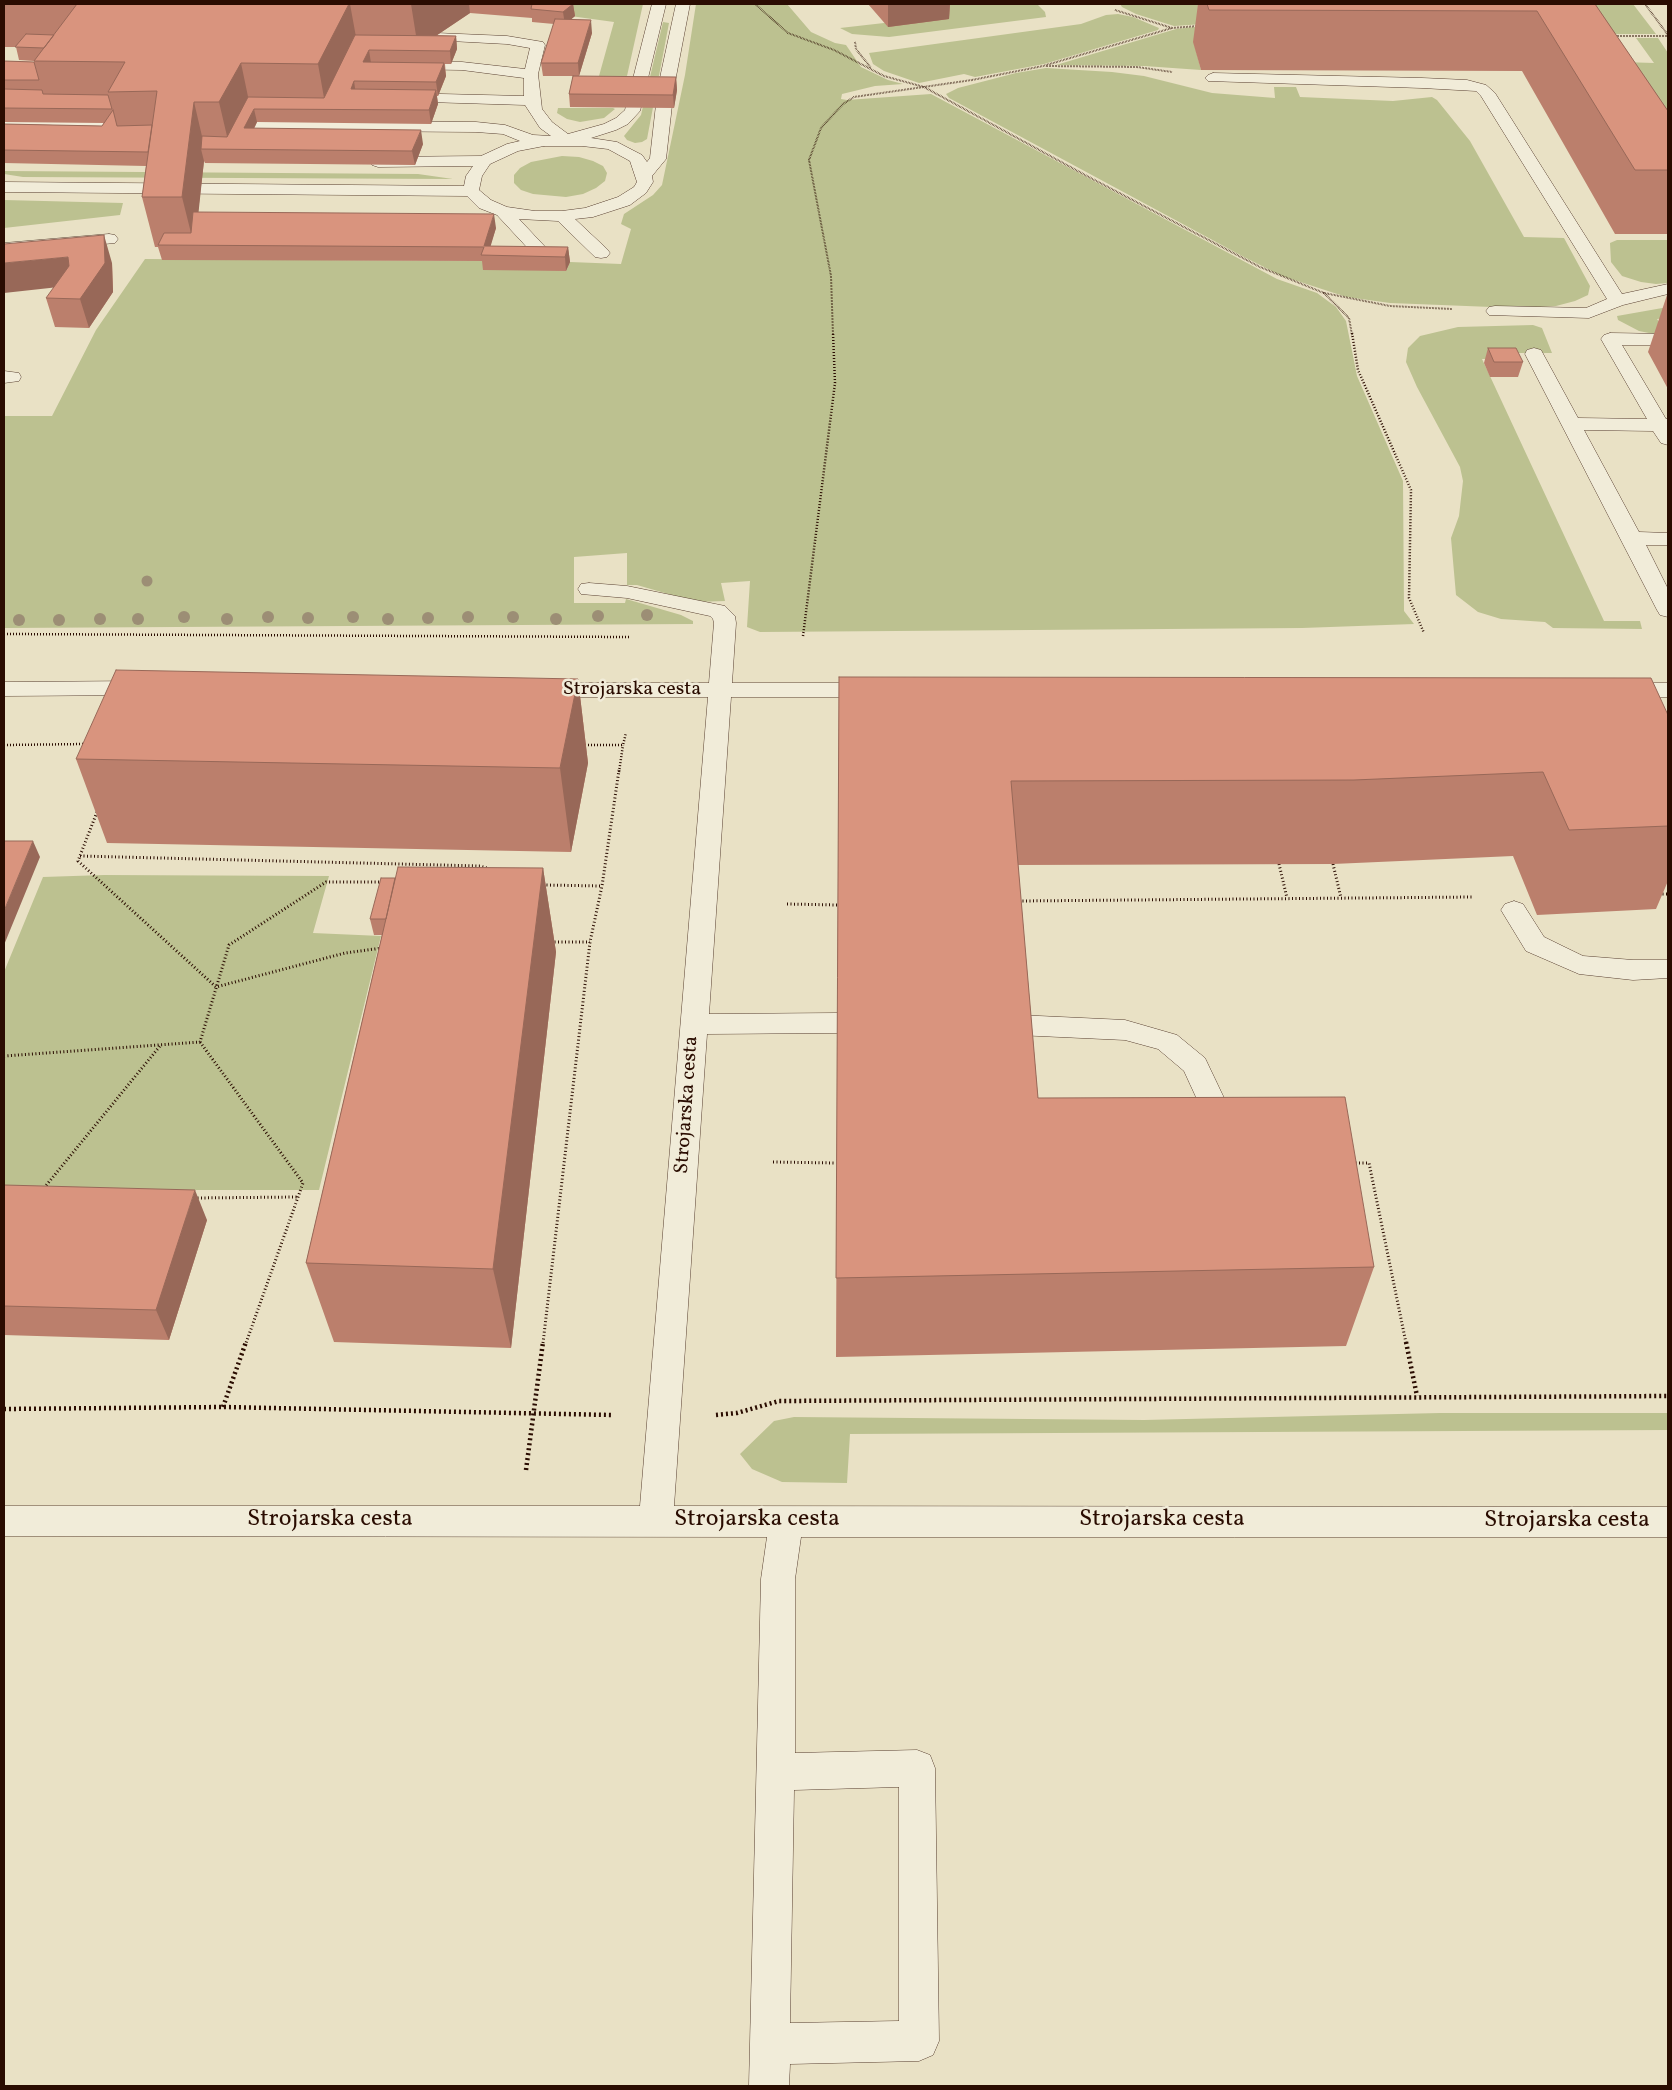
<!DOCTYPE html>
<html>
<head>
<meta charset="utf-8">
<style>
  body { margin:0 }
  #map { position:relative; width:1672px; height:2090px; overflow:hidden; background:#e9e1c5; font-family:Vollkorn,serif }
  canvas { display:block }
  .frame { position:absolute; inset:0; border:5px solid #2a0c01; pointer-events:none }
</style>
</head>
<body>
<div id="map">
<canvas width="1672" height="2090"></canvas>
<div class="frame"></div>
</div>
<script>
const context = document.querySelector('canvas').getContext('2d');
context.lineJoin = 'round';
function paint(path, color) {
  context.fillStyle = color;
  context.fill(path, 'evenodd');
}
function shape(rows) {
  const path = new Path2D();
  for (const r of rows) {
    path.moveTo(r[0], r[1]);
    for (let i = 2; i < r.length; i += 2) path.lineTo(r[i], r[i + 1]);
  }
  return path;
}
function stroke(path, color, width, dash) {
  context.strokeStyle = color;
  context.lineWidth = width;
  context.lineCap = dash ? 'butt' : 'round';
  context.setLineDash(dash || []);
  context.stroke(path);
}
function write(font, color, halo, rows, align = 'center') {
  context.font = font + ' Vollkorn,serif';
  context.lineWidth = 5;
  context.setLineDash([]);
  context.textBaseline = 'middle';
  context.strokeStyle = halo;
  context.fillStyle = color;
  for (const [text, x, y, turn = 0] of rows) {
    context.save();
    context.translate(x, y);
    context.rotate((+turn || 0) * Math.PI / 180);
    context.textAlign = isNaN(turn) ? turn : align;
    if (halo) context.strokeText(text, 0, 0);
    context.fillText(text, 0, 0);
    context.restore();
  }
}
const green = shape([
  [552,4,643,4,627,76,599,76,614,22,541,12],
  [696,4,787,4,811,32,835,43,846,45,861,67,888,80,903,84,875,86,842,94,841,99,847,100,931,94,1277,279,1317,293,1336,307,1346,321,1357,376,1403,481,1404,611,1414,624,1302,628,760,632,747,627,750,581,721,583,725,601,696,602,637,585,627,585,627,553,574,557,574,603,625,603,626,599,681,615,693,621,693,624,4,628,4,416,52,416,96,330,145,259,486,261,566,271,570,262,621,264,631,229,621,224,624,214,653,195,662,185,685,75],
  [935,4,1037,4,1045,12,1046,17,889,37,852,34,840,28,884,23],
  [1120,4,1497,4,1174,26,1136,14,1122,7],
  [1509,4,1633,4,1656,34,1547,34],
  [1118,14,1133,17,1159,28,1158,30,1044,64,975,77,964,74,919,83,884,71,873,64,869,53,1081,24,1106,15],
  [663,22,669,23,647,139,642,142,635,143,627,140,624,136,641,115],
  [1195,27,1234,27,1194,43,1201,70,1144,66,1056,65,1176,29],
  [1636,38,1658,38,1668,53,1668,134,1622,62,1654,63],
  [1046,68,1112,72,1144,76,1212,93,1275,98,1274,87,1296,87,1300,97,1393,101,1432,97,1437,100,1470,141,1524,237,1564,238,1590,286,1588,295,1575,301,1556,306,1517,308,1390,303,1347,297,1331,292,1282,276,1244,257,949,98,946,94,958,88,1016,73],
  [558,108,613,108,615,109,604,118,580,122,567,119,557,113],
  [562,156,579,157,593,161,603,166,607,173,605,181,596,188,583,194,566,197,533,194,521,190,514,183,514,175,520,168,531,162],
  [4,171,418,174,453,179,23,177,4,174],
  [4,200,123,203,120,215,4,228],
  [1617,240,1668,240,1668,283,1656,284,1641,282,1622,276,1611,262,1610,243],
  [1668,307,1668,318,1657,319,1667,334,1654,334,1639,331,1618,320,1617,316],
  [1533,325,1542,328,1552,353,1514,353,1510,359,1482,359,1604,621,1640,621,1642,629,1553,628,1545,622,1501,619,1478,612,1456,595,1451,538,1459,516,1463,481,1460,467,1417,387,1406,362,1408,348,1420,336,1458,327],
  [104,875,329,876,313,933,381,936,319,1190,4,1190,4,972,43,877],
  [1440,1413,1668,1413,1668,1430,850,1434,847,1483,782,1482,752,1469,740,1454,774,1421,794,1417,1144,1420]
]);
const pathFar3 = shape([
  [755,4,788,33,834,50,884,76,924,87,1085,175,1260,267,1324,293],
  [1645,4,1668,35],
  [1115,10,1172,28],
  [1614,36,1668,36],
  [855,42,856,49,871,68],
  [1046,66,1137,67,1172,72],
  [833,335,831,276,809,160,821,128,843,104,854,97,972,80,1043,66,1172,28,1198,26],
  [1352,335,1349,318,1324,293,1390,306,1452,309]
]);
const pathFar2 = shape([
  [1352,333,1358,370,1411,490,1409,598,1424,633],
  [4,634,630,637],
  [803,636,835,383,833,333],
  [4,745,86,744],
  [582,745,623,745,626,733],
  [619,772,623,745]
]);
const pathFar1 = shape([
  [97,812,78,861,216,987,345,953,382,948],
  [80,856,480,866,487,868],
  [1279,864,1287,898],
  [1333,864,1341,898],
  [543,885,602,886],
  [1659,894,1668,894],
  [1019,901,1473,897],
  [787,904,838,905],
  [551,942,590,942],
  [200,1042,303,1183,246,1343],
  [4,1056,200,1042,229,945,326,882,382,882],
  [773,1162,836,1163],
  [1352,1163,1369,1163,1406,1343],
  [44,1188,160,1046],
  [194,1198,298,1197],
  [543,1343,590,942,602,886,619,770]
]);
const path = shape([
  [1406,1342,1417,1396],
  [223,1407,246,1342],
  [4,1409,223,1407,612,1415],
  [716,1415,737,1413,779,1401,1668,1396],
  [526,1470,543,1342]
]);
const minor = shape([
  [652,4,666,4,640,111,628,124,616,130,591,138,617,142,642,155,647,162,650,158,658,87,676,4,690,4,674,87,666,159,652,176,653,182,646,193,630,205,593,217,575,219,607,249,610,253,607,257,601,258,595,257,558,221,519,219,550,252,547,256,541,257,535,256,497,215,479,208,467,196,4,192,4,182,464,186,466,176,473,166,378,167,372,165,370,162,372,159,378,157,481,156,507,144,520,141,503,134,476,132,217,130,211,128,209,125,211,122,217,120,476,122,505,125,533,135,551,136,540,128,525,105,395,101,392,98,395,95,400,93,524,96,524,78,462,70,403,69,401,66,403,63,408,62,462,62,525,69,530,48,507,44,431,40,429,37,431,34,436,33,507,36,543,42,545,45,538,74,542,109,552,122,568,134,604,124,616,118,625,110,652,4],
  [544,146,582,146,608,149,630,161,637,182,634,187,618,197,585,208,562,211,535,211,507,207,491,200,479,190,482,176,490,164,518,151,544,146],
  [1213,73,1422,78,1467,80,1486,85,1495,93,1622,294,1668,284,1668,294,1623,305,1589,318,1489,315,1486,311,1489,307,1495,306,1586,308,1607,299,1481,96,1476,91,1422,88,1208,81,1205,78,1208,75,1213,73],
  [4,119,139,120,145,122,147,125,145,128,139,130,4,129,4,119],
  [109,234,115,235,118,239,115,243,4,253,4,243,109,234],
  [1610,333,1668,334,1668,345,1622,345,1666,419,1668,419,1668,445,1661,443,1653,431,1584,430,1639,532,1668,533,1668,545,1646,545,1668,589,1668,617,1660,615,1657,610,1525,354,1527,350,1534,348,1541,350,1578,418,1647,419,1601,339,1604,335,1610,333],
  [4,371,19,373,21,377,19,381,4,383,4,371],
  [589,583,627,586,725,606,735,616,736,623,732,683,875,683,883,685,886,690,883,695,875,697,731,697,709,1014,837,1013,847,1016,851,1023,847,1030,837,1033,707,1034,674,1506,1668,1507,1668,1537,801,1537,795,1579,795,1753,917,1750,930,1755,935,1768,939,2041,933,2055,919,2061,790,2064,789,2086,749,2086,761,1579,767,1537,4,1536,4,1506,640,1506,708,697,543,697,535,695,532,690,535,685,543,683,709,683,714,623,713,619,710,616,627,598,581,594,578,589,581,584,589,583],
  [899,1787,899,2021,790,2023,794,1790,899,1787],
  [145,681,153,683,156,688,153,693,145,695,4,696,4,682,145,681],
  [1620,683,1668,683,1668,697,1620,697,1612,695,1609,690,1612,685,1620,683],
  [1514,901,1523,904,1544,937,1583,956,1633,960,1668,960,1668,978,1633,980,1579,974,1526,951,1501,910,1505,904,1514,901],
  [1017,1015,1125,1020,1177,1035,1205,1058,1225,1100,1221,1108,1211,1111,1201,1108,1184,1071,1158,1049,1125,1040,1017,1035,1007,1032,1003,1025,1007,1018,1017,1015]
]);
const trees = [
  [147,581,5.5],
  [647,615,6],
  [598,616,6],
  [184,617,6],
  [268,617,6],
  [353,617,6],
  [468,617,6],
  [513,617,6],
  [308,618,6],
  [428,618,6],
  [100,619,6],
  [138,619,6],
  [227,619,6],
  [388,619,6],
  [556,619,6],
  [19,620,6],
  [59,620,6]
];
const wall = shape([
  [4,4,573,4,575,16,571,19,592,33,579,76,676,77,677,90,674,108,570,107,569,94,573,76,543,76,541,63,554,24,532,22,532,18,470,13,437,35,456,36,457,49,451,64,445,64,446,76,438,96,437,96,438,104,431,124,257,122,254,129,423,144,415,165,205,163,204,161,198,212,496,228,490,246,568,247,570,262,566,271,483,270,482,261,162,260,158,247,155,247,142,197,146,166,4,163,4,124,102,126,104,123,4,122,4,61,34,62,34,61,19,60,16,47,4,47],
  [868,4,950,4,949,19,888,27],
  [1198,4,1595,4,1668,111,1668,234,1615,234,1522,71,1201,70,1193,42],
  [112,263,113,292,89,328,55,327,46,298],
  [1668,292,1668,389,1648,352],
  [1488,348,1523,362,1518,377,1490,377,1484,363],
  [839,677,1668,715,1668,881,1656,909,1537,915,1513,856,1333,864,1018,865,1038,1098,1374,1267,1346,1346,836,1357],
  [578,679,588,763,571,852,107,843,76,759],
  [543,868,556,952,511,1348,334,1342,306,1263,382,935,374,935,370,919,395,878],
  [4,1185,207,1220,169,1340,4,1335]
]);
const shadedWall = shape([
  [349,4,350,4,358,48,326,109,318,64],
  [411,4,469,4,470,13,418,48],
  [573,4,575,16,565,25,563,12],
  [888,4,950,4,949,19,888,27],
  [591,20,592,33,579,76,578,63],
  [456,36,457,49,451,64,450,51],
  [369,50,371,63,363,62],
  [241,63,251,111,230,149,219,102],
  [444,63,446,76,438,96,436,82],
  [676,77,677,90,674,108,673,95],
  [354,81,356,95,351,89],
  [436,90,438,104,431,124,429,110],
  [194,102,205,149,201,149,204,161,195,245,194,245,182,197],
  [254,109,257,122,247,142,244,128],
  [421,130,423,144,415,165,412,151],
  [494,214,496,228,488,255,484,246],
  [104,235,112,263,113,292,89,328,80,299],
  [568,247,570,262,566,271,565,257],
  [68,257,77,285,4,293,4,263],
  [578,679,588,763,571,852,560,768],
  [33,841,40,857,4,945,4,911],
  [543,868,556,952,511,1348,493,1269],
  [195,1190,207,1220,169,1340,156,1310]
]);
const building = shape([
  [77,4,349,4,318,64,241,63,219,102,194,102,182,197,142,197,157,91,108,92,125,62,34,61,77,4],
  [532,4,573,4,563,12,531,9,532,4],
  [1207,4,1595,4,1668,111,1668,170,1635,170,1537,11,1209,10,1207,4],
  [555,19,591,20,578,63,541,63,555,19],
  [26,34,54,35,44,48,15,47,26,34],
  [355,35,456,36,450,51,369,50,363,62,444,63,436,82,354,81,351,89,436,90,429,110,254,109,244,128,421,130,412,151,201,149,202,136,227,137,248,97,324,98,355,35],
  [4,61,34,62,39,80,4,80,4,61],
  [573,76,676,77,673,95,569,94,573,76],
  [4,89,42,90,43,94,108,95,112,109,4,108,4,89],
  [113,110,117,126,152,125,148,152,4,150,4,124,102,126,113,110],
  [193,212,494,214,484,246,568,247,565,257,481,255,484,247,158,245,164,233,191,233,193,212],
  [104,235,105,263,80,299,46,298,69,266,68,257,4,263,4,244,104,235],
  [1488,348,1516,348,1523,362,1494,362,1488,348],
  [116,670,578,679,560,768,76,759,116,670],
  [839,677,1651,678,1668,715,1668,826,1569,830,1543,772,1354,780,1011,781,1038,1098,1345,1097,1374,1267,836,1278,839,677],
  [4,841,33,841,4,911,4,841],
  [398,867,543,868,493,1269,306,1263,398,867],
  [381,878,395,878,386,919,370,919,381,878],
  [4,1185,195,1190,156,1310,4,1306,4,1185]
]);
const streetNames = [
  ["Strojarska cesta",632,690],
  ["Strojarska cesta",688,1105,-86]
];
const nearStreetnames = [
  ["Strojarska cesta",330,1521],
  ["Strojarska cesta",757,1521],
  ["Strojarska cesta",1162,1521],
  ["Strojarska cesta",1567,1522]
];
paint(green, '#bcc190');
stroke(minor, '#5a4132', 1);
stroke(pathFar3, '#2a0c01', 2, [0.5, 1]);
stroke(pathFar2, '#2a0c01', 2.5, [1, 2]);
stroke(pathFar1, '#2a0c01', 3, [1, 2.5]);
stroke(path, '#2a0c01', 4.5, [2, 3]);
paint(minor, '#f1ecd9');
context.fillStyle = '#9c8e75';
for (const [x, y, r] of trees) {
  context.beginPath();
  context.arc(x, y, r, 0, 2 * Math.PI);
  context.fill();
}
paint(wall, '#bb7f6c');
paint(shadedWall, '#986858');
paint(building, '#d9947e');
stroke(building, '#986858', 1);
write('20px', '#2a0c01', '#f1ecd9', streetNames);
write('24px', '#2a0c01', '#f1ecd9', nearStreetnames);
</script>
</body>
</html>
